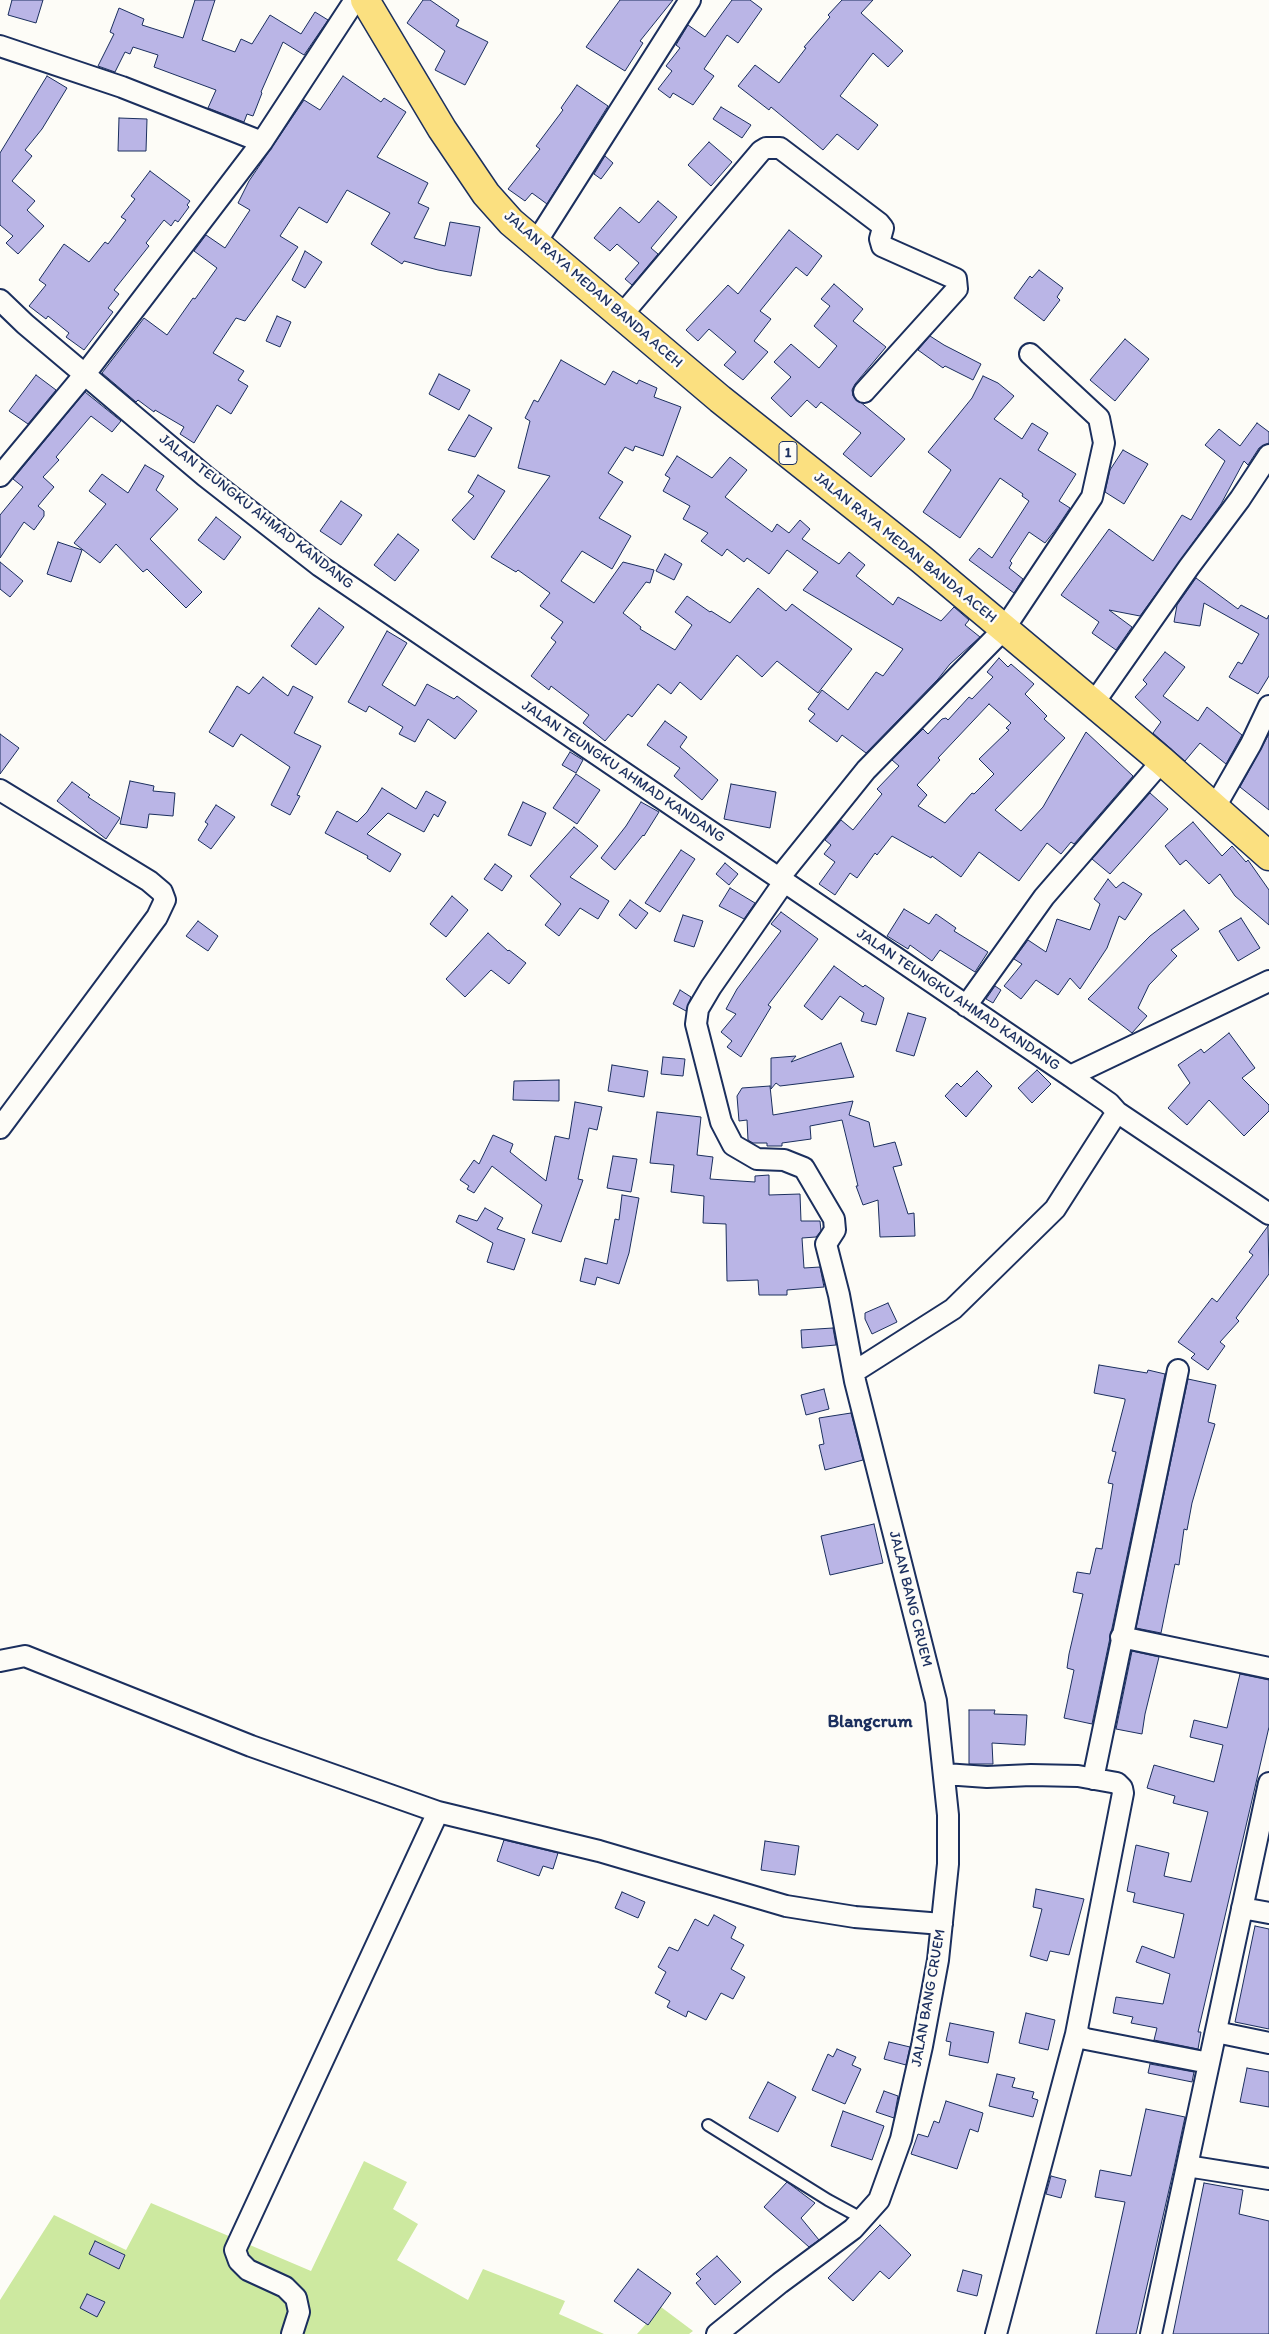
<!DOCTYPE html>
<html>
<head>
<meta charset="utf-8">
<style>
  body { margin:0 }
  canvas { display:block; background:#fdfcf7 }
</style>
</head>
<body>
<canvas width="1269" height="2334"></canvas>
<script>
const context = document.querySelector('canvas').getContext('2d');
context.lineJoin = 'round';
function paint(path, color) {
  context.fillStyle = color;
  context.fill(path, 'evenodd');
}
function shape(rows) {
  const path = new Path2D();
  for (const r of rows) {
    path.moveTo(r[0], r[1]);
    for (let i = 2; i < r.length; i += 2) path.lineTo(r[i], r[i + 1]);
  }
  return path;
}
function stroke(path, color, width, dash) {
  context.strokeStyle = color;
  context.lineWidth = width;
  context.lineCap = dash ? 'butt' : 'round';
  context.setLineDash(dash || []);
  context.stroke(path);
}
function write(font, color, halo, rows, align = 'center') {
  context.font = font + ' Itim,sans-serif';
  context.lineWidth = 5;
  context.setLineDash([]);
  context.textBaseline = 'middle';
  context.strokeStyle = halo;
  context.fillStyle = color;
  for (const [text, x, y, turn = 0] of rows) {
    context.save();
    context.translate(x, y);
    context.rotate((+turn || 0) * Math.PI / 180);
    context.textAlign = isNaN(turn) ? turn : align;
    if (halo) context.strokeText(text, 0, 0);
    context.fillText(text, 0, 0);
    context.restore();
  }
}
const green = shape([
  [364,2161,407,2182,393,2209,418,2224,397,2260,468,2300,483,2269,565,2301,559,2314,604,2334,0,2334,0,2300,54,2215,126,2250,151,2203,311,2271],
  [661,2307,693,2331,689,2334,637,2334]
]);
const building = shape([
  [12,0,43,0,36,23,8,15,12,0],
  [195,0,215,0,202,40,235,52,241,39,252,44,270,15,301,34,315,12,328,20,304,55,283,42,261,92,262,93,253,116,247,114,244,122,208,108,216,90,154,67,158,55,133,47,130,54,125,52,115,72,98,66,114,34,110,32,119,8,144,19,142,25,183,38,195,0],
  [423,0,430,0,459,20,456,26,488,42,465,85,435,70,445,51,407,23,423,0],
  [620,0,673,0,640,41,643,43,625,71,586,47,620,0],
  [732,0,750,0,762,9,738,43,727,35,704,69,714,76,693,105,673,93,670,98,658,89,672,71,666,66,680,48,676,45,688,25,705,37,732,0],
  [842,0,873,0,861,13,903,51,888,67,873,53,840,96,878,125,858,150,837,134,823,150,771,107,769,110,738,86,755,65,779,83,806,48,804,47,830,17,828,15,842,0],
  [47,76,67,88,42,129,25,150,32,156,12,181,35,201,27,210,44,226,18,254,6,243,13,236,0,225,0,153,47,76],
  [343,76,381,102,384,98,406,112,377,157,428,183,418,203,429,208,414,238,445,246,450,222,480,227,471,276,438,270,404,261,402,264,371,244,390,213,347,190,327,223,299,207,280,236,298,247,245,321,236,318,213,353,244,371,238,380,248,386,231,414,217,405,194,443,180,434,184,427,155,410,154,412,138,400,136,402,102,373,144,318,167,335,193,298,195,299,217,268,194,251,206,235,225,248,250,210,238,203,249,181,304,100,320,110,343,76],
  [577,85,608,106,547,204,532,193,525,201,508,189,540,149,536,146,563,110,561,108,577,85],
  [721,107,751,125,742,138,713,119,721,107],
  [119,118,147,119,146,151,118,151,119,118],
  [709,142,732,162,711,186,688,165,709,142],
  [605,156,613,163,601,179,594,174,605,156],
  [150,171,190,201,187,205,189,207,178,222,175,220,171,226,164,220,146,243,149,246,114,290,119,294,108,308,113,312,84,350,66,337,69,333,48,316,46,319,29,306,46,285,39,280,64,244,89,262,105,242,108,244,126,220,121,217,135,199,131,196,150,171],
  [658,201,677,217,651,248,658,254,632,285,625,279,639,263,617,244,610,251,594,238,620,207,639,223,658,201],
  [789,230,822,256,807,276,796,267,760,311,771,319,754,341,768,352,743,380,724,365,736,352,709,329,698,341,686,330,728,285,738,294,789,230],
  [305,251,322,262,305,288,292,280,305,251],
  [1039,270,1063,288,1057,297,1060,300,1044,321,1014,298,1030,276,1032,278,1039,270],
  [834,284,863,309,853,321,886,347,855,384,852,390,853,396,905,439,871,477,843,454,861,433,821,402,816,408,807,400,791,417,771,398,791,377,774,362,791,344,819,368,837,346,814,326,830,306,821,299,834,284],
  [277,316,291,322,280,347,266,341,277,316],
  [930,336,944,345,981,364,973,380,945,366,943,368,918,350,930,336],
  [1125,339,1149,359,1115,401,1090,380,1125,339],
  [561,360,605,385,613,371,637,384,639,380,657,388,654,397,681,407,663,456,635,446,633,451,625,447,608,473,623,482,599,518,631,536,612,569,582,551,561,581,594,603,623,562,654,570,650,583,646,582,623,613,641,627,640,629,675,650,692,625,675,612,687,596,710,612,711,611,730,623,758,588,786,611,792,604,852,649,818,693,777,661,762,677,737,655,701,700,680,682,671,694,658,684,632,717,628,714,605,741,583,723,589,715,551,686,549,690,531,676,556,642,551,638,563,622,540,606,550,593,518,570,516,572,491,557,550,476,518,468,530,421,525,418,534,400,538,402,561,360],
  [439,374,470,390,459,410,429,394,439,374],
  [36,375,56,390,28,424,9,411,36,375],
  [983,376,998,383,1014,396,994,419,1022,439,1032,423,1048,433,1038,450,1076,474,1059,501,1070,508,1056,529,1045,543,1029,532,1010,561,1012,563,1009,568,1023,579,1014,593,969,560,979,548,992,558,1029,501,1022,496,1023,494,1000,478,960,538,923,512,951,470,928,452,972,398,983,376],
  [85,392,121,421,112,432,91,416,56,457,59,460,43,477,54,487,38,506,44,511,44,516,34,530,24,522,0,558,0,515,23,487,13,479,85,392],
  [469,415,492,428,475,457,448,450,469,415],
  [1257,423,1269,432,1269,443,1259,448,1248,465,1244,461,1221,504,1140,616,1109,610,1132,627,1116,650,1092,633,1099,622,1061,595,1109,529,1153,561,1182,515,1191,520,1225,461,1205,445,1219,429,1240,446,1257,423],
  [1123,450,1148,464,1124,504,1105,492,1110,470,1123,450],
  [677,456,712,478,730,457,747,470,725,497,772,532,777,524,789,533,800,520,810,529,802,539,839,564,849,552,865,565,856,576,893,605,898,597,941,621,954,607,969,620,965,625,980,637,950,664,938,679,866,753,842,735,837,742,809,721,815,714,808,709,822,690,848,710,876,672,883,676,903,649,803,590,818,572,787,550,769,574,747,558,744,562,727,549,722,556,701,541,708,533,683,519,690,506,663,491,670,478,665,475,677,456],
  [145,465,164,476,156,490,178,509,150,539,202,592,186,608,147,569,143,572,116,544,100,563,74,543,106,504,89,491,102,474,128,493,145,465],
  [478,475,505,491,474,540,452,520,474,496,468,492,478,475],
  [341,501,362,515,341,545,320,531,341,501],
  [216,517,241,537,224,560,198,540,216,517],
  [398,534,419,550,395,581,374,565,398,534],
  [58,542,82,550,71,582,47,574,58,542],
  [665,554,682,564,674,580,656,571,665,554],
  [0,562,23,581,10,597,0,589,0,562],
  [1196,578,1238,609,1241,605,1267,619,1269,615,1269,676,1258,694,1229,677,1238,662,1242,664,1259,634,1204,603,1200,626,1174,622,1177,605,1196,578],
  [319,608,344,627,316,665,291,646,319,608],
  [387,631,407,643,382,685,415,706,427,684,454,699,457,696,477,711,455,739,428,719,415,742,399,734,403,727,369,706,366,712,348,702,387,631],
  [1165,652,1185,667,1163,696,1198,721,1207,707,1242,735,1226,764,1200,743,1185,761,1153,733,1161,722,1135,697,1147,684,1143,680,1165,652],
  [999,658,1008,667,1011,664,1034,684,1025,694,1047,716,1044,719,1065,738,995,810,1021,831,1043,807,1086,732,1133,776,1074,844,1071,842,1061,854,1047,843,1019,881,979,852,961,877,932,856,931,858,892,836,877,855,875,853,857,878,850,873,835,895,819,884,835,862,824,854,831,845,825,840,841,820,853,830,882,794,877,789,899,766,892,760,923,729,928,734,942,719,946,718,948,720,969,697,972,699,993,677,987,672,999,658],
  [989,704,1011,723,1006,728,1009,730,979,759,994,774,974,794,972,793,945,823,918,806,927,795,917,785,940,760,938,758,989,704],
  [263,677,288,696,293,686,313,697,294,733,321,746,297,795,300,796,290,815,271,805,290,767,241,734,233,747,209,732,237,686,249,694,263,677],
  [665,721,687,737,680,747,718,780,702,800,674,776,680,768,647,745,665,721],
  [0,734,19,748,0,774,0,734],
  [1269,734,1269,810,1240,787,1269,734],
  [570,752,583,760,576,773,562,765,570,752],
  [576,774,600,790,577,824,553,808,576,774],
  [130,781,154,786,153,791,175,793,173,816,149,814,147,828,120,824,130,781],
  [72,782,90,795,88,797,120,818,106,839,57,801,72,782],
  [731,784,776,792,770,828,724,819,731,784],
  [382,788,416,809,426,791,446,802,438,817,434,814,424,832,388,813,367,834,401,854,390,872,367,858,368,856,325,833,337,811,357,822,367,812,382,788],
  [1150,793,1168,809,1110,874,1092,859,1150,793],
  [523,802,546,813,531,846,508,835,523,802],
  [641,802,659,812,644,836,643,835,615,870,601,858,626,826,641,802],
  [216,805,235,817,211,849,198,840,208,824,205,822,216,805],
  [1193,822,1222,856,1232,846,1246,862,1248,860,1269,890,1269,925,1235,896,1220,874,1209,884,1186,860,1180,865,1165,846,1193,822],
  [574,827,598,846,570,877,609,901,598,919,580,908,559,936,545,925,561,904,530,876,574,827],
  [681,850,695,859,660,912,645,903,681,850],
  [725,863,738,874,729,885,716,874,725,863],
  [495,864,512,876,502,891,484,879,495,864],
  [1108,879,1116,888,1123,882,1142,894,1125,920,1119,916,1107,948,1080,989,1070,978,1058,995,1036,980,1021,999,1004,986,1022,964,1014,959,1028,940,1046,952,1057,919,1090,930,1100,904,1094,899,1108,879],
  [730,888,755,903,744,919,719,906,730,888],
  [452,896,468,910,446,937,430,924,452,896],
  [630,900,648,913,636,929,619,915,630,900],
  [904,909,929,924,936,914,956,928,954,931,988,952,975,972,940,950,932,961,910,945,908,949,887,936,904,909],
  [1184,910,1199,929,1171,950,1177,956,1149,985,1138,1008,1147,1016,1132,1033,1088,999,1150,936,1184,910],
  [781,912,818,939,768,1005,771,1007,741,1057,727,1047,732,1041,721,1032,736,1014,726,1009,737,989,781,931,771,924,781,912],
  [683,915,703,921,694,947,674,941,683,915],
  [1241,918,1260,948,1238,961,1219,931,1241,918],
  [198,921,218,936,208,951,186,936,198,921],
  [488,933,508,951,509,950,526,963,509,984,491,970,465,997,446,979,488,933],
  [834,966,863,987,865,985,884,998,876,1025,861,1021,864,1013,840,996,822,1020,804,1006,834,966],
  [995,986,1001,990,993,1003,986,999,995,986],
  [680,990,691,997,686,1011,673,1004,680,990],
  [908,1013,926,1018,914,1056,896,1051,908,1013],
  [1229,1033,1255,1068,1242,1078,1269,1105,1269,1111,1244,1136,1209,1100,1187,1125,1168,1108,1190,1083,1178,1065,1201,1049,1204,1053,1229,1033],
  [841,1043,854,1077,780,1086,776,1083,771,1089,771,1058,796,1056,791,1062,841,1043],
  [663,1057,685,1059,683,1076,661,1074,663,1057],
  [612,1065,648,1071,644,1097,608,1091,612,1065],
  [1037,1070,1051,1084,1032,1103,1018,1088,1037,1070],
  [977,1071,992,1086,966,1117,945,1096,957,1083,961,1087,977,1071],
  [559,1080,559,1101,513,1100,514,1081,559,1080],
  [770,1086,773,1115,853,1101,849,1115,869,1122,874,1147,895,1142,902,1165,893,1167,908,1214,914,1213,915,1236,880,1237,878,1200,863,1205,856,1186,858,1186,842,1120,810,1126,811,1139,782,1143,782,1146,767,1146,767,1143,753,1143,748,1140,747,1120,739,1121,737,1096,742,1088,770,1086],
  [575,1102,602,1107,597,1130,589,1128,578,1179,583,1180,561,1242,532,1233,542,1205,492,1166,474,1193,467,1189,469,1186,460,1180,474,1160,479,1164,493,1135,513,1144,510,1152,546,1181,555,1136,569,1139,575,1102],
  [657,1112,701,1117,697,1155,713,1157,710,1179,755,1182,755,1176,769,1175,769,1195,800,1194,801,1221,820,1221,821,1231,816,1237,802,1238,804,1268,820,1267,824,1287,787,1290,787,1295,759,1295,758,1280,727,1281,726,1224,703,1223,704,1196,671,1192,674,1165,650,1163,657,1112],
  [613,1156,637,1159,631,1192,607,1188,613,1156],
  [622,1195,639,1198,629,1253,619,1284,597,1277,595,1285,580,1281,585,1258,607,1264,615,1219,619,1220,622,1195],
  [485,1208,503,1218,497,1229,525,1239,514,1270,487,1262,493,1243,456,1222,459,1215,477,1221,485,1208],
  [1268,1226,1269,1274,1236,1318,1239,1321,1220,1342,1225,1346,1208,1370,1191,1358,1195,1354,1178,1342,1212,1298,1217,1302,1253,1255,1249,1252,1268,1226],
  [888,1303,897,1322,872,1334,865,1319,865,1313,888,1303],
  [833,1328,836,1345,802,1348,801,1330,833,1328],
  [1099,1365,1147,1373,1148,1370,1165,1374,1092,1724,1064,1718,1074,1670,1067,1668,1069,1654,1083,1594,1073,1592,1077,1572,1090,1574,1096,1548,1102,1549,1113,1484,1108,1483,1116,1452,1112,1451,1125,1401,1125,1399,1094,1393,1099,1365],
  [1188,1379,1216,1385,1208,1422,1215,1424,1192,1503,1187,1530,1184,1529,1179,1565,1175,1564,1161,1633,1136,1628,1188,1379],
  [824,1389,829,1409,806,1415,801,1395,824,1389],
  [851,1413,863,1460,825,1470,819,1445,824,1444,819,1418,851,1413],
  [874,1524,883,1563,830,1575,821,1536,874,1524],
  [1132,1651,1159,1657,1145,1714,1142,1734,1116,1729,1132,1651],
  [1240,1674,1269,1680,1269,1727,1198,2032,1201,2032,1198,2049,1154,2040,1157,2028,1131,2023,1133,2017,1113,2013,1116,1997,1163,2004,1170,1974,1136,1962,1142,1946,1174,1958,1184,1914,1133,1902,1135,1893,1127,1891,1136,1845,1169,1853,1164,1876,1191,1882,1208,1812,1173,1803,1175,1796,1147,1788,1154,1765,1214,1782,1223,1745,1190,1737,1194,1720,1227,1728,1240,1674],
  [969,1710,995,1710,994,1714,1027,1715,1025,1745,992,1743,993,1764,969,1764,969,1710],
  [504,1840,558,1853,553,1869,543,1866,539,1876,497,1861,504,1840],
  [765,1841,799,1846,795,1875,761,1870,765,1841],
  [1036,1889,1084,1899,1069,1955,1050,1951,1047,1961,1030,1956,1042,1909,1033,1907,1036,1889],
  [622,1892,645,1902,638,1918,615,1908,622,1892],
  [714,1915,736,1927,731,1938,744,1945,731,1969,745,1977,733,1999,721,1993,706,2020,688,2011,686,2017,667,2007,670,2001,655,1993,666,1972,658,1967,669,1947,678,1951,695,1919,708,1926,714,1915],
  [1255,1926,1269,1929,1269,2029,1235,2022,1255,1926],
  [1026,2013,1055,2020,1048,2050,1019,2043,1026,2013],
  [950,2023,994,2032,988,2063,949,2055,951,2042,946,2041,950,2023],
  [889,2042,910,2047,906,2065,884,2059,889,2042],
  [837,2049,856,2057,852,2065,861,2069,845,2104,812,2090,828,2054,833,2057,837,2049],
  [1150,2064,1194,2072,1192,2082,1148,2073,1150,2064],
  [1247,2068,1269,2072,1269,2107,1240,2102,1247,2068],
  [997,2074,1015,2078,1012,2087,1034,2092,1032,2098,1038,2100,1033,2117,989,2106,997,2074],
  [768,2082,796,2097,778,2132,749,2118,768,2082],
  [884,2091,898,2096,894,2118,876,2112,884,2091],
  [946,2101,983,2113,978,2132,970,2129,957,2169,911,2154,918,2134,928,2137,934,2121,939,2123,946,2101],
  [1146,2109,1185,2117,1174,2168,1136,2334,1096,2334,1125,2202,1095,2197,1100,2170,1131,2176,1146,2109],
  [843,2111,884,2126,872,2160,831,2146,843,2111],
  [1051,2176,1066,2180,1061,2198,1046,2194,1051,2176],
  [787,2182,815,2203,801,2218,819,2240,809,2247,764,2207,787,2182],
  [1204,2183,1243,2190,1239,2214,1269,2221,1269,2334,1173,2334,1204,2183],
  [880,2225,911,2255,889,2279,880,2271,853,2301,828,2278,880,2225],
  [95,2241,125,2255,119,2269,89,2254,95,2241],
  [717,2256,741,2282,715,2305,696,2283,701,2279,696,2274,717,2256],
  [638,2269,671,2293,648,2325,614,2301,638,2269],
  [963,2270,982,2275,977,2296,957,2291,963,2270],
  [87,2294,105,2302,97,2317,80,2308,87,2294]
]);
const lane = shape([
  [708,2125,828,2200,863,2219]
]);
const street = shape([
  [0,46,122,87,262,142],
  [535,244,690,0],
  [0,300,25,324,205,476,320,566,1070,1076,1109,1103,1117,1112,1269,1214],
  [621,316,761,151,766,148,780,148,879,223,883,228,880,239,882,246,956,279,957,289,864,392],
  [0,476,85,374,262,142,355,0],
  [1093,704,1189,567,1240,499,1269,455],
  [0,790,149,881,162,892,165,900,157,917,0,1128],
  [1215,807,1251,744,1269,706],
  [779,878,866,770,1004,629,1092,497,1104,443,1099,418,1030,354],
  [966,1006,1044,897,1162,761],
  [1070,1076,1269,981],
  [854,1372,953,1309,1055,1209,1117,1112],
  [1121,1637,1269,1668],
  [0,1661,25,1656,251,1746,438,1812,599,1851,786,1906,855,1917,942,1924],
  [945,1774,987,1777,1031,1775,1078,1776,1117,1783,1122,1788,1123,1793,1076,2034,1086,2039,1209,2063],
  [1093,1779,1178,1370],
  [1242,1908,1269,1913],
  [1216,2032,1269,2043],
  [1187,2166,1269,2179],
  [292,2334,299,2312,296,2298,285,2287,248,2270,239,2261,235,2250,438,1812],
  [717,2334,780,2283,853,2229,879,2200,901,2139,922,2046,938,1960,948,1864,948,1815,936,1701,855,1381,839,1295,826,1244,835,1230,834,1219,804,1168,784,1160,757,1159,733,1145,721,1122,696,1024,698,1009,711,987,784,882],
  [996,2334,1076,2034],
  [1151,2334,1269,1783]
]);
const highway = shape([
  [365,0,442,129,486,194,511,222,720,399,921,559,1162,761,1269,856]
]);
const shields = [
  [788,453,18]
];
const shieldNames = [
  ["1",788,453]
];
const streetNames = [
  ["JALAN RAYA MEDAN BANDA ACEH",593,290,41],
  ["JALAN TEUNGKU AHMAD KANDANG",256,512,38],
  ["JALAN RAYA MEDAN BANDA ACEH",905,548,39],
  ["JALAN TEUNGKU AHMAD KANDANG",623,772,34],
  ["JALAN TEUNGKU AHMAD KANDANG",958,1000,34],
  ["JALAN BANG CRUEM",910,1599,76],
  ["JALAN BANG CRUEM",929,1998,-80]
];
const quarterNames = [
  ["Blangcrum",870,1722]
];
paint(green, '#cde9a0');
paint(building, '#bab5e6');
stroke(building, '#1b2f5e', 1);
stroke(lane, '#1b2f5e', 14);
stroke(street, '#1b2f5e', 24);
stroke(highway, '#1b2f5e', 31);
stroke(lane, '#fdfcf7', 10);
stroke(street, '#fdfcf7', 20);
stroke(highway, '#fbe080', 28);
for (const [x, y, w] of shields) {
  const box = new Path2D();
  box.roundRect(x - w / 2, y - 11.5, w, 23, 4);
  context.fillStyle = '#fdfcf7';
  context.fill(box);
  stroke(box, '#1b2f5e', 1);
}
write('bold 14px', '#1b2f5e', null, shieldNames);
write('15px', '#1b2f5e', '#fdfcf7', streetNames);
write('bold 18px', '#1b2f5e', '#fdfcf7', quarterNames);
</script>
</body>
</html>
